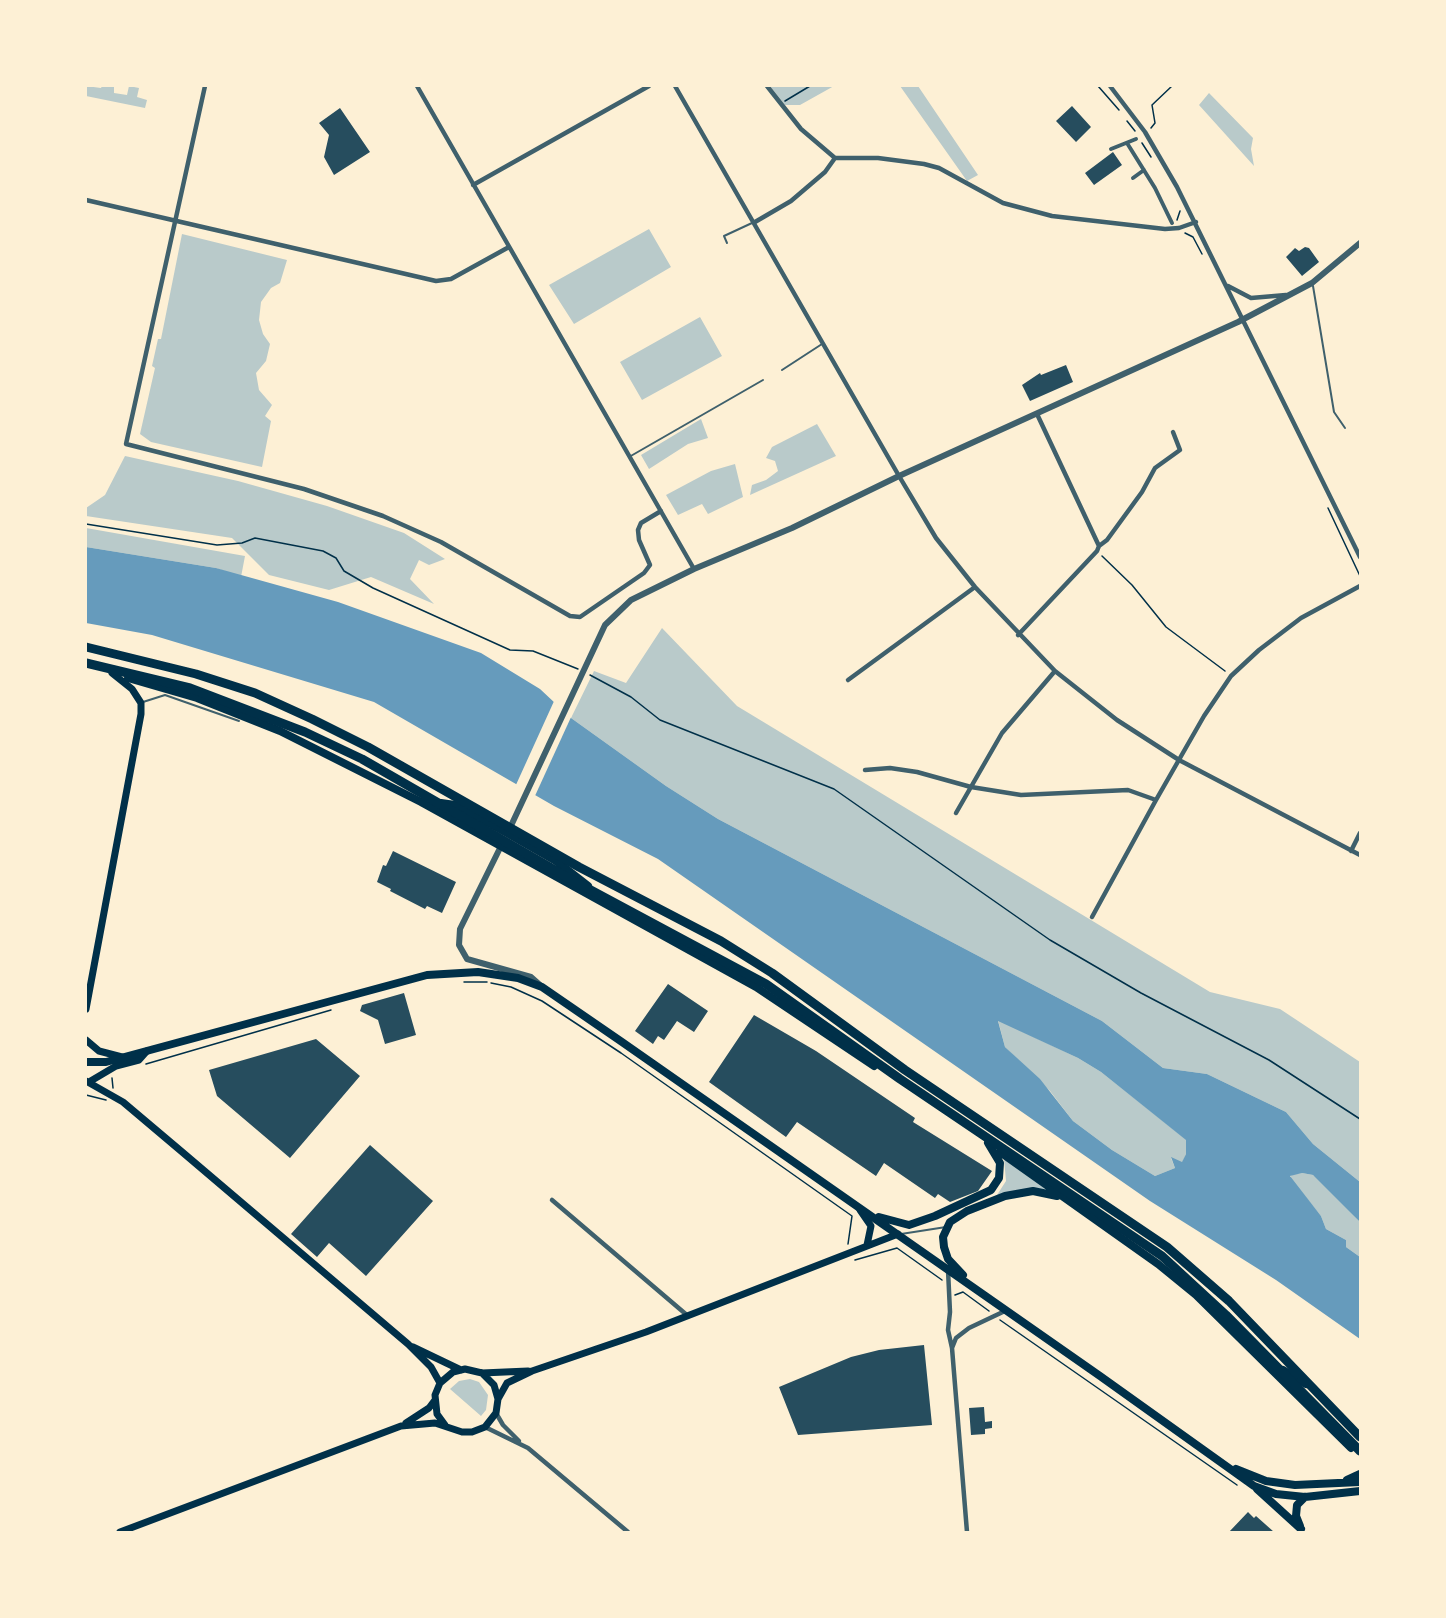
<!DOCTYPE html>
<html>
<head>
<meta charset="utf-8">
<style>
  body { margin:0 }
  #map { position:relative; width:1446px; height:1618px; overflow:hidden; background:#fdf0d5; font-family:Inter,sans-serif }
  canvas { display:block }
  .frame { position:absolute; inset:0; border:87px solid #fdf0d5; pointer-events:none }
</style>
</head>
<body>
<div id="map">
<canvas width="1446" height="1618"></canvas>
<div class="frame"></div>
</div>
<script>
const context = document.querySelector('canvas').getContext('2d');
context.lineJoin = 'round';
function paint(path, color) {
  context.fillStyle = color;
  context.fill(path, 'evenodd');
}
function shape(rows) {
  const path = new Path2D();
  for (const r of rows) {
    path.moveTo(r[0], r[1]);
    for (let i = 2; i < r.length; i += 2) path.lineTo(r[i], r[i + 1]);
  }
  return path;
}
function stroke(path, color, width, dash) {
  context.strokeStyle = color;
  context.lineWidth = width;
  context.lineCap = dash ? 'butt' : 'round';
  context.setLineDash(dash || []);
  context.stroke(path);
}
const green = shape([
  [86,86,101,88,102,86,114,86,114,93,127,95,129,86,139,88,137,97,147,100,145,108,86,96],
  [770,86,834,86,800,105,785,105],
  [900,86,918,86,978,175,967,181],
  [1209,93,1253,138,1251,149,1254,166,1199,105],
  [649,229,671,267,574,324,549,285],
  [182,234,287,260,280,283,271,288,261,302,259,320,263,334,270,344,266,361,256,373,259,390,272,405,265,416,271,421,262,467,151,442,140,434,155,368,152,366,158,339,161,339],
  [700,317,722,356,642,400,620,362],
  [701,419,708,438,688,444,649,469,641,455],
  [817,424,836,456,750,495,752,485,766,480,778,471,775,461,766,458,772,447],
  [125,456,238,481,327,506,404,533,445,559,429,565,419,560,410,579,434,604,371,577,329,590,269,575,232,538,86,516,86,508,105,495],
  [735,464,743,497,708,514,702,504,678,515,666,495,711,471],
  [86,528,245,556,241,577,216,568,86,547],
  [662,628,737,706,1210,992,1280,1009,1360,1062,1360,1182,1313,1144,1286,1112,1207,1074,1163,1068,1102,1021,718,819,666,786,571,718,594,671,626,683],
  [998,1020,1078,1058,1101,1072,1187,1140,1186,1154,1182,1163,1171,1158,1175,1168,1155,1176,1112,1150,1073,1121,1050,1091,1005,1047],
  [1004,1159,1050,1190,1028,1189,997,1195,1006,1181],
  [1302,1173,1313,1175,1321,1180,1360,1222,1360,1257,1346,1247,1346,1240,1326,1229,1321,1216,1290,1178,1292,1174],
  [470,1379,479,1382,488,1395,486,1410,481,1416,450,1389,459,1381]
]);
const water = shape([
  [86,547,216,568,338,602,481,653,540,689,571,718,666,786,718,819,1102,1021,1163,1068,1207,1074,1286,1112,1313,1144,1360,1182,1360,1222,1313,1175,1302,1173,1290,1176,1321,1216,1326,1229,1346,1240,1346,1247,1360,1257,1360,1339,1276,1280,1150,1201,658,859,554,806,374,702,152,635,86,623],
  [998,1021,1078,1058,1101,1072,1186,1140,1186,1154,1182,1162,1171,1157,1175,1168,1155,1176,1112,1150,1073,1121,1040,1079,1005,1047]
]);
const pier = shape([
  [555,699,572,715,534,798,515,787]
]);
const building = shape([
  [1072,106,1091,127,1076,142,1056,121],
  [340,108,370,152,334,175,324,157,329,135,319,123],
  [1113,152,1122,165,1094,185,1085,173],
  [1305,247,1309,248,1319,262,1302,276,1286,257,1295,248,1299,251],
  [1066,365,1073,382,1030,401,1022,385,1040,373,1041,375],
  [393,851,456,882,442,913,427,906,425,909,390,891,391,889,377,882,383,865,386,866],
  [668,984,708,1011,694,1032,677,1021,664,1040,658,1036,653,1044,635,1031],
  [404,993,416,1035,385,1044,378,1020,360,1011,362,1005],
  [754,1015,816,1051,915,1118,913,1122,992,1171,978,1191,950,1202,938,1194,935,1198,884,1163,876,1176,797,1122,786,1137,709,1082],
  [316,1039,360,1076,290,1158,217,1096,209,1070],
  [370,1145,433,1201,366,1276,329,1243,317,1257,291,1234],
  [924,1345,932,1425,798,1435,779,1387,851,1357,879,1350],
  [984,1407,985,1422,992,1421,992,1428,985,1429,985,1434,971,1435,969,1408],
  [1248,1512,1254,1518,1256,1516,1274,1532,1229,1532]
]);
const path = shape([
  [1098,86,1119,110],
  [785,101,810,86],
  [1127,121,1135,131],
  [1151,128,1155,123,1152,105,1172,86],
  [1142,143,1151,157],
  [1177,220,1180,211],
  [1185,233,1193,237,1202,254],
  [1328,508,1360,576],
  [86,524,217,545,242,543,255,538,323,551,336,558,344,571,373,588,510,650,533,651,578,669],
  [1102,556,1132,585,1166,627,1225,671],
  [590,675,631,697,660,720,834,789,1050,940,1141,993,1269,1060,1360,1119],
  [464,982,487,982],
  [491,983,511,987,542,1001,621,1053,852,1216,848,1244],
  [146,1064,331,1010],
  [112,1078,113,1088],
  [86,1095,106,1100],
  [855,1260,897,1248,942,1280],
  [955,1295,963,1292,989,1311],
  [1000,1320,1237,1485]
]);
const service = shape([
  [727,243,724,236,752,223],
  [1313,286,1334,412,1345,428],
  [782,370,822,344],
  [629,457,763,380],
  [143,702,165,695,239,721],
  [901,1234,946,1227]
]);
const pedestrian = shape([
  [1127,143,1155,188,1172,223],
  [1111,149,1136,139],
  [1133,178,1144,170]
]);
const minor = shape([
  [205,86,126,444,304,489,383,516,441,542,570,616,580,617,644,573,650,565,639,540,638,530,641,523,661,511],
  [417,86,694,569],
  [675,86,899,476,936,538,975,587,1055,671,1117,720,1179,760,1360,855],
  [767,86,801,129,835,158,878,158,924,164,939,168,1003,203,1052,216,1165,229,1179,228,1196,222],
  [1110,86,1145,132,1177,187,1360,557],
  [473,185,649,86],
  [86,200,436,281,451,279,509,247],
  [755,222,791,201,825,172,835,158],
  [1228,286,1251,298,1286,295],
  [1099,546,1107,540,1142,492,1155,468,1180,450,1173,432],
  [1018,635,1097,551,1099,546,1037,414],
  [848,680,975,587],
  [865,770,890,768,917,772,971,787,1021,795,1128,790,1156,800],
  [956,813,1002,733,1055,671],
  [1351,851,1360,833],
  [1092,917,1156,800,1204,716,1231,676,1259,650,1301,618,1360,586],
  [552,1200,688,1316],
  [948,1270,950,1312,948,1330,952,1348,967,1532],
  [952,1348,956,1338,969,1328,1007,1310],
  [496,1413,503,1425,519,1441],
  [485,1427,528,1448,628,1532]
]);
const tertiary = shape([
  [509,830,605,625,631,600,694,569,792,528,899,476,1238,322,1312,283,1360,243],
  [502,844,460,929,459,945,467,959,531,977,540,985]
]);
const secondary = shape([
  [86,1009,141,714,141,703,132,689,112,673],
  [86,1040,99,1051,122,1057],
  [86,1081,123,1102,181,1151,408,1344,431,1367,440,1383],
  [89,1082,116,1066,139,1060,147,1051],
  [860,1210,871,1226,867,1245],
  [413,1347,461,1370],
  [498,1399,507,1383,532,1371,646,1332,898,1234],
  [406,1423,429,1408,435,1400],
  [445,1425,437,1414,435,1395,440,1383,453,1372,465,1369,482,1373,528,1371],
  [120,1532,401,1426,435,1423,462,1432,472,1432,485,1427,496,1413,498,1399,494,1385,482,1373]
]);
const primary = shape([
  [128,678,197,698,280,731,421,802,756,987,874,1066],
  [441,803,455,805,507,833,556,861,588,886],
  [86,1062,106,1062,427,975,478,972,518,978,542,987,622,1042,1100,1376,1254,1486,1276,1494,1305,1497,1360,1491],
  [1000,1152,1158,1264,1196,1295,1351,1448],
  [879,1217,909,1225,935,1216,991,1190,999,1178,1000,1163,988,1143],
  [963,1275,948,1259,944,1247,943,1237,950,1222,967,1211,1005,1196,1033,1191,1057,1196],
  [1283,1370,1306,1384],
  [1236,1469,1266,1481,1295,1485,1360,1482],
  [1347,1480,1360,1474],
  [1257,1489,1301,1529],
  [1300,1526,1296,1516,1297,1505,1305,1497]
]);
const motorway = shape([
  [86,647,196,674,255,693,312,719,368,747,579,867,721,941,772,973,905,1070,1167,1247,1229,1301,1360,1437],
  [86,663,190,688,305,732,362,759,572,880,766,984,900,1079,1162,1256,1226,1315,1360,1451]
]);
paint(green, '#b9caca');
paint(water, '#669bbc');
paint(pier, '#fdf0d5');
paint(building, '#264d5e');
stroke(path, '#003049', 1.5);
stroke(service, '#3f606c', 2);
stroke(pedestrian, '#3f606c', 4);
stroke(minor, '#3f606c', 4.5);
stroke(tertiary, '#3f606c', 6);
stroke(secondary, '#003049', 7);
stroke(primary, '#003049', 8);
stroke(motorway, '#003049', 9);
</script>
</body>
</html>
